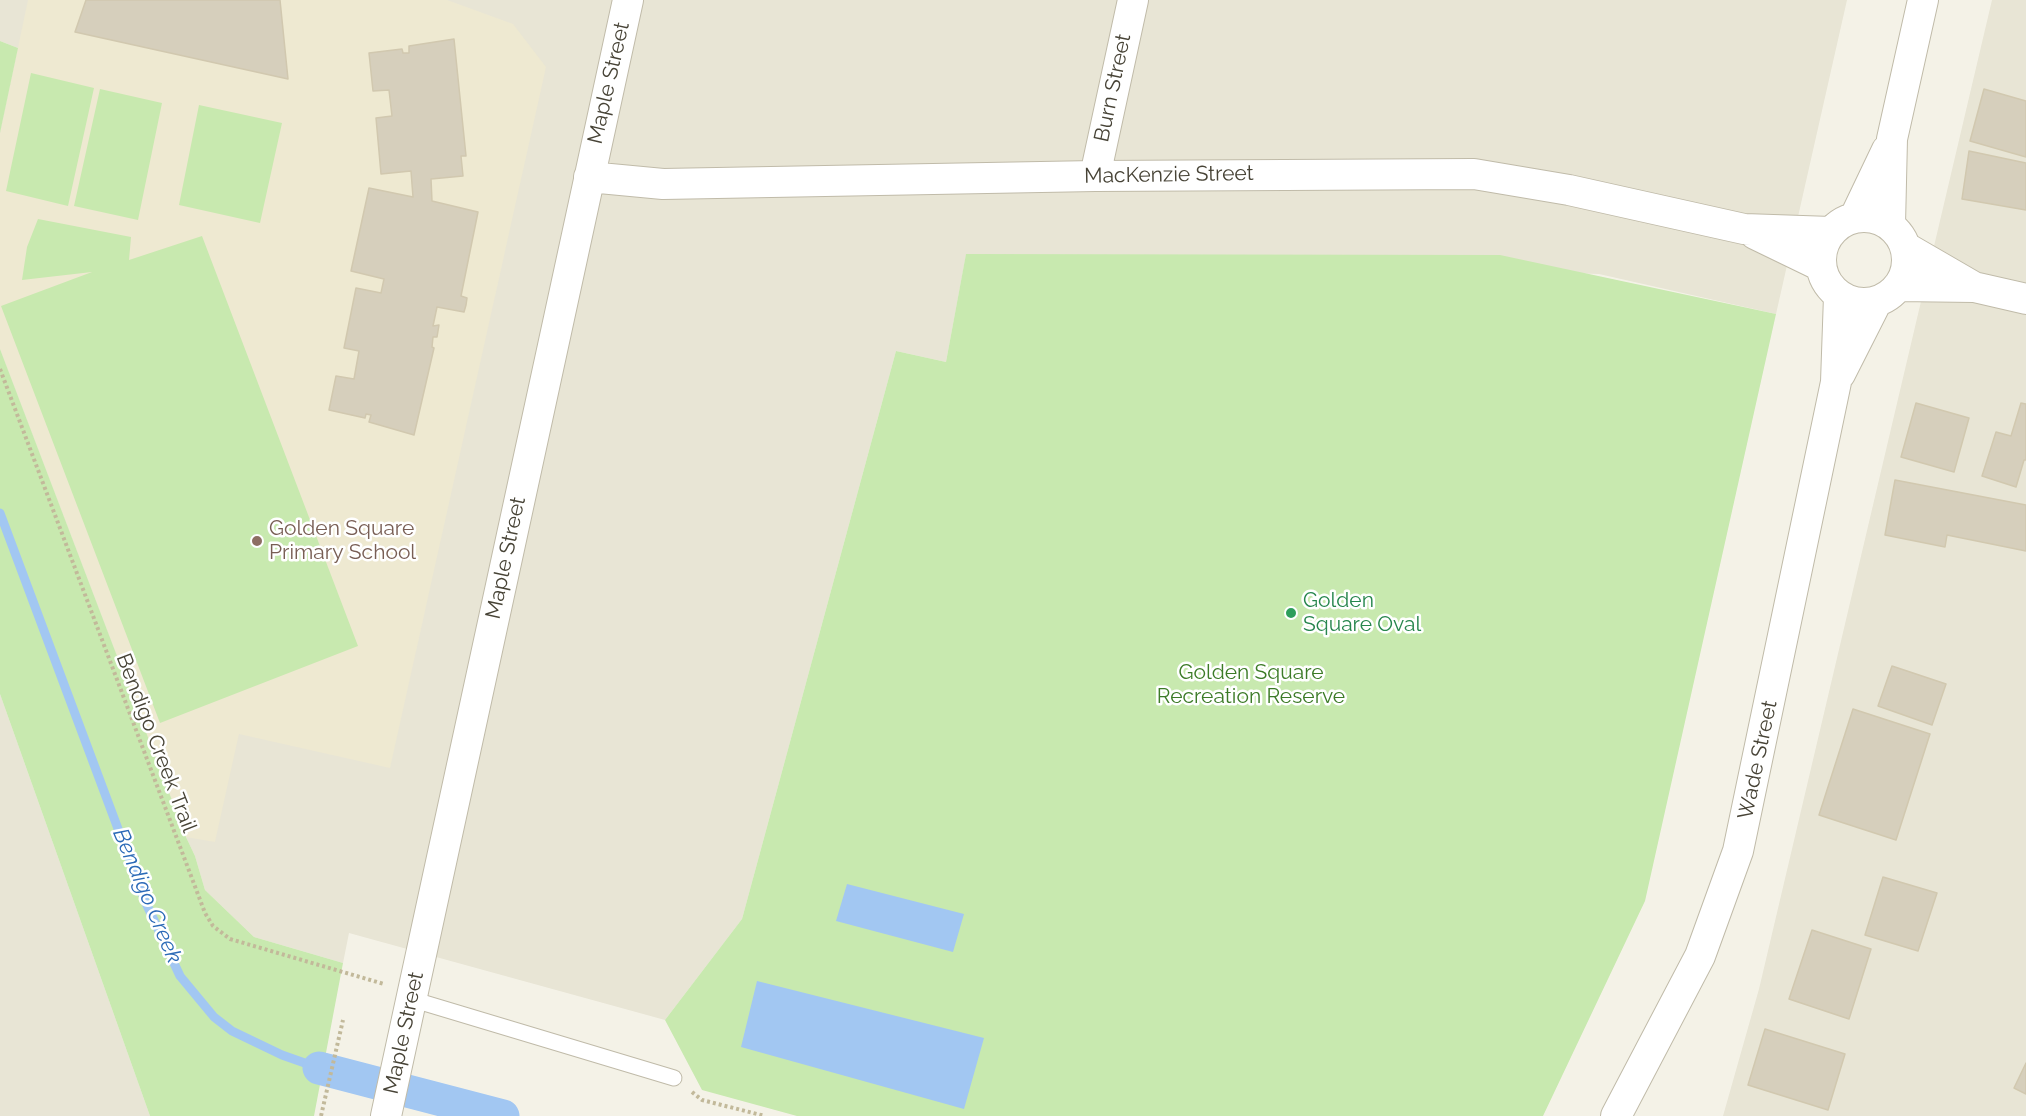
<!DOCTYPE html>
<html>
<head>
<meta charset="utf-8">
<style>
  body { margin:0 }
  canvas { display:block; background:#f4f2e7 }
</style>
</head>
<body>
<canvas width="2026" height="1116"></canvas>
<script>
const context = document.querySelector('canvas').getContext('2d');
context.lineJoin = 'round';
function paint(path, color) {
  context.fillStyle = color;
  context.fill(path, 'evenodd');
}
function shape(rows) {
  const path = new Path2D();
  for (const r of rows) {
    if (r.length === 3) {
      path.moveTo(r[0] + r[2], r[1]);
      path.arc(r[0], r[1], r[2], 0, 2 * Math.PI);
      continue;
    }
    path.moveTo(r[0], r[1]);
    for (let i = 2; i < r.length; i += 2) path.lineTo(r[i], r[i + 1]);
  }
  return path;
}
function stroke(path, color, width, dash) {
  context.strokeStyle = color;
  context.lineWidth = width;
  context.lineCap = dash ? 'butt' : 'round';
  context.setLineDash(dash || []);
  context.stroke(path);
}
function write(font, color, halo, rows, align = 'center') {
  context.font = font + ' Raleway,sans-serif';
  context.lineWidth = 5;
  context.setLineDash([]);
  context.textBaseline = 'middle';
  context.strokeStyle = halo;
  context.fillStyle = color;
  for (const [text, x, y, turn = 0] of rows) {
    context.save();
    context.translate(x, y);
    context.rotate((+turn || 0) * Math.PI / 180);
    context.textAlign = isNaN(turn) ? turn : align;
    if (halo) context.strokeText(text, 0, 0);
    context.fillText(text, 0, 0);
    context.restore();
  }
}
const residential = shape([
  [0,0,1847,0,1776,314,1599,274,966,255,946,362,896,351,742,919,665,1020,349,933,343,963,254,937,205,890,195,856,186,837,0,349,0,133,18,48,0,41],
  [1992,0,2026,0,2026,1116,1723,1116,1759,989],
  [0,694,150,1116,0,1116]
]);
const education = shape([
  [28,0,447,0,513,24,546,67,390,768,239,734,215,842,186,837,0,349,0,133]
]);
const green = shape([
  [0,41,18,48,0,133],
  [31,73,94,88,68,206,6,191],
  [100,89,162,103,138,220,74,206],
  [199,105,282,123,260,223,179,205],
  [38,219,131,237,129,260,202,236,358,646,160,723,1,306,92,272,22,280,27,247],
  [966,254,1500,255,1776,314,1645,901,1543,1116,797,1116,702,1090,665,1020,742,919,896,351,946,362],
  [0,349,186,837,195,856,205,890,254,937,343,963,314,1116,150,1116,0,694]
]);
const water = shape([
  [847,884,964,914,953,952,836,921],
  [757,981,984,1038,964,1109,741,1047]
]);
const stream = shape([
  [0,513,145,901,180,976,214,1017,232,1031,282,1055,319,1068]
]);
const canal = shape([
  [319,1068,503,1116]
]);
const building = shape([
  [86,0,280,0,288,79,75,32,86,0],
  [454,39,466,156,461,156,463,176,431,179,432,201,478,212,461,296,467,298,466,305,464,312,437,307,433,326,439,325,437,337,433,337,432,347,434,348,414,435,369,422,371,415,366,414,365,418,329,410,336,376,354,379,359,351,344,348,356,288,381,293,384,279,351,271,369,188,413,197,411,171,381,174,376,118,392,116,389,90,373,91,369,53,402,49,403,53,409,53,409,46,454,39],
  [1984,89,2026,101,2026,157,1970,141,1984,89],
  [1969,151,2026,163,2026,210,1962,199,1969,151],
  [1916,403,1969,418,1954,472,1901,457,1916,403],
  [2021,403,2026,404,2026,460,2024,460,2016,487,1982,476,1996,432,2011,436,2021,403],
  [1895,480,2026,505,2026,551,1947,535,1945,547,1885,535,1895,480],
  [1892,666,1946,684,1932,725,1878,706,1892,666],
  [1853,709,1930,734,1896,840,1819,815,1853,709],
  [1883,877,1937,893,1918,951,1865,935,1883,877],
  [1812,930,1871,949,1849,1019,1789,999,1812,930],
  [1765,1029,1845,1054,1828,1110,1748,1085,1765,1029],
  [2026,1063,2026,1094,2014,1088,2026,1063]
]);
const path = shape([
  [0,369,205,913,213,926,230,939,384,984],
  [692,1092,702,1100,765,1116],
  [321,1116,343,1020]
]);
const lane = shape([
  [411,999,674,1078]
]);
const street = shape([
  [1095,176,1133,0],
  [589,177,663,184,1095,176,1474,174,1569,190,1744,229,1831,232],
  [1864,260,43],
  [1855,217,1887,150],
  [1890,225,1892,139,1923,0],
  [1755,234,1821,266],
  [1905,247,1974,287],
  [1899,286,1974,287,2026,299],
  [1840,374,1877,301],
  [386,1116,628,0],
  [1616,1116,1700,956,1738,851,1836,382,1839,296]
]);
const markers = [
  [257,541,6,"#8d6e63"],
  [1291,613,6,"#2e9e5b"]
];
const streetNames = [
  ["Maple Street",609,83,-77],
  ["Burn Street",1113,88,-78],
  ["MacKenzie Street",1169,175,-1],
  ["Maple Street",506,558,-78],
  ["Bendigo Creek Trail",156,743,69],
  ["Wade Street",1758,760,-78],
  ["Maple Street",404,1033,-78]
];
const educationNames = [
  ["Golden Square",269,529],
  ["Primary School",269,553]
];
const leisureNames = [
  ["Golden",1303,601],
  ["Square Oval",1303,625]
];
const parkNames = [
  ["Golden Square",1251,673],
  ["Recreation Reserve",1251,697]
];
const waterNames = [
  ["Bendigo Creek",147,896,67]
];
paint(residential, '#e8e5d5');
paint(education, '#eee9d1');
paint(green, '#c8e9af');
paint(water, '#a2c7f2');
stroke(stream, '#a2c7f2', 9);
stroke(canal, '#a2c7f2', 33);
paint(building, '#d6cfbc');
stroke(building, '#d1c8af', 1.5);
stroke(lane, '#c0bba9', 17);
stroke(street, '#c0bba9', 32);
stroke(path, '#c2b99a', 4, [3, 3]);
stroke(lane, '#fff', 15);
stroke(street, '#fff', 30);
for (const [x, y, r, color] of markers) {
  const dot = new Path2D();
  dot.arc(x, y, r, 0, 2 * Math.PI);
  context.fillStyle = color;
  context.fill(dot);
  stroke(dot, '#fff', 2);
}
write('21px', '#474336', '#fff', streetNames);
write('21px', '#785e54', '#fff', educationNames, 'left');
write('21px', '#27864d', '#fff', leisureNames, 'left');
write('21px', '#3c7b27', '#fff', parkNames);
write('italic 22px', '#2b6ab7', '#fff', waterNames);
</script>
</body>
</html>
